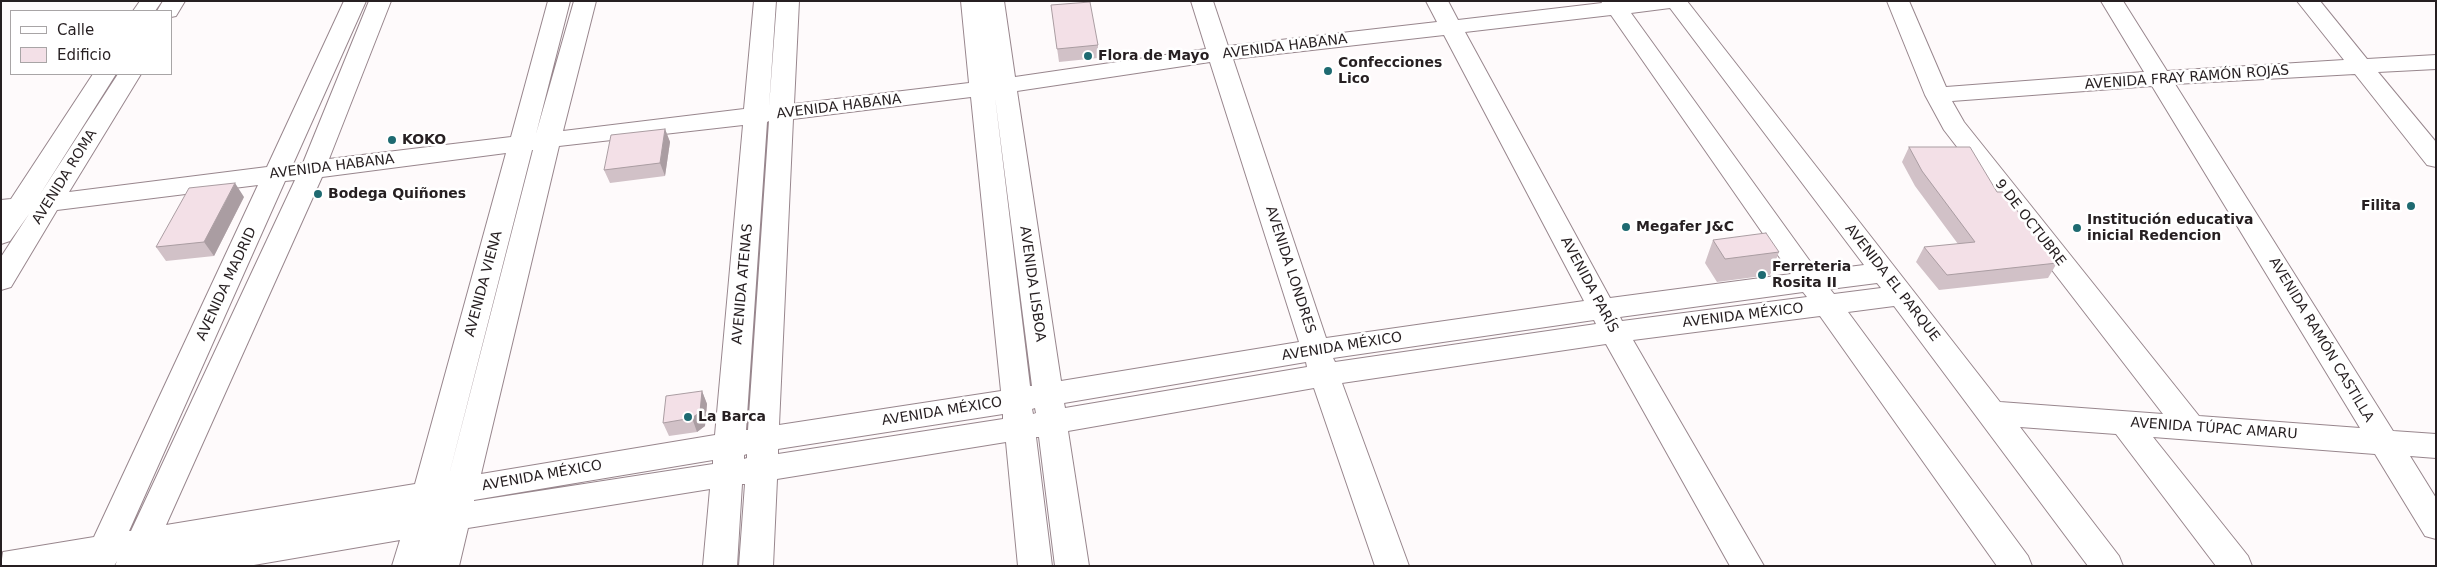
<!DOCTYPE html>
<html>
<head>
<meta charset="utf-8">
<style>
  body { margin:0 }
  #map { position:relative; width:2437px; height:567px; overflow:hidden; background:#fefafb; font-family:"DejaVu Sans",sans-serif }
  canvas { display:block }
  .frame { position:absolute; inset:0; border:2px solid #261f21; pointer-events:none }
  .legend { position:absolute; left:10px; top:10px; width:162px; height:65px; box-sizing:border-box; background:#fff; border:1px solid #a8a5a6; margin:0; padding:6px 9px; list-style:none; font-size:15px; color:#261f21 }
  .legend li { display:flex; align-items:center; gap:10px; height:25px }
  .legend b { width:25px; border:1px solid #a8a5a6 }
</style>
</head>
<body>
<div id="map">
<canvas width="2437" height="567"></canvas>
<div class="frame"></div>
<ul class="legend">
<li><b style="height:6px;background:#fff"></b>Calle</li>
<li><b style="height:14px;background:#f3e0e7"></b>Edificio</li>
</ul>
</div>
<script>
const context = document.querySelector('canvas').getContext('2d');
context.lineJoin = 'round';
function shape(rows) {
  const path = new Path2D();
  for (const r of rows) {
    path.moveTo(r[0], r[1]);
    for (let i = 2; i < r.length; i += 2) path.lineTo(r[i], r[i + 1]);
  }
  return path;
}
function stroke(path, color, width, dash) {
  context.strokeStyle = color;
  context.lineWidth = width;
  context.lineCap = dash ? 'butt' : 'round';
  context.setLineDash(dash || []);
  context.stroke(path);
}
function paint(path, color) {
  context.fillStyle = color;
  context.fill(path, 'evenodd');
}
function write(font, color, halo, rows, align = 'center') {
  context.font = font + ' "DejaVu Sans",sans-serif';
  context.lineWidth = 5;
  context.setLineDash([]);
  context.textBaseline = 'middle';
  context.strokeStyle = halo;
  context.fillStyle = color;
  for (const [text, x, y, turn = 0] of rows) {
    context.save();
    context.translate(x, y);
    context.rotate((+turn || 0) * Math.PI / 180);
    context.textAlign = isNaN(turn) ? turn : align;
    if (halo) context.strokeText(text, 0, 0);
    context.fillText(text, 0, 0);
    context.restore();
  }
}
const minor = shape([
  [140,1,162,1,155,11,133,11,140,1],
  [163,1,185,1,176,16,171,17,171,11,157,11,163,1],
  [344,1,366,1,293,164,303,163,369,1,391,1,329,159,511,137,548,1,570,1,536,134,574,1,596,1,563,131,744,109,754,1,776,1,769,107,777,1,799,1,794,104,969,83,961,1,1004,1,1015,77,1206,49,1191,1,1213,1,1228,46,1437,22,1426,1,1448,1,1458,20,1602,3,1601,1,1687,1,2000,402,2163,414,1944,130,1925,95,1887,1,1909,1,1946,87,2144,72,2101,1,2123,1,2167,71,2344,60,2297,1,2320,1,2367,59,2436,55,2436,69,2378,72,2436,142,2436,167,2427,165,2355,74,2175,84,2393,431,2436,434,2436,458,2410,456,2436,498,2436,539,2425,536,2375,454,2153,437,2248,556,2252,566,2216,566,2116,434,2020,427,2119,556,2123,566,2088,566,1894,306,1848,312,2028,556,2032,566,1997,566,1820,316,1633,340,1764,566,1730,566,1606,344,1342,383,1409,566,1375,566,1314,388,1068,431,1089,566,1055,566,1039,437,1036,437,1052,566,1018,566,1006,442,777,479,773,566,739,566,745,484,742,484,737,566,703,566,710,489,468,528,459,566,392,566,400,540,248,566,115,566,117,561,114,566,1,566,3,552,94,537,258,185,57,210,11,287,1,290,1,257,29,214,10,241,1,244,1,200,11,199,93,74,116,74,39,196,118,74,141,74,69,192,267,167,344,1],
  [1670,8,1864,265,1817,271,1631,13,1670,8],
  [1611,15,1791,274,1610,298,1465,32,1611,15],
  [1444,35,1584,301,1326,338,1233,59,1444,35],
  [1210,62,1299,342,1061,381,1017,91,1210,62],
  [2152,86,2360,428,2199,416,1964,122,1952,101,2152,86],
  [971,97,1001,391,779,425,793,119,971,97],
  [995,97,1032,386,1030,386,995,97],
  [769,121,748,430,746,430,767,122,769,121],
  [743,125,715,435,481,474,559,146,743,125],
  [532,150,533,150,448,479,532,150],
  [506,153,415,484,166,525,322,177,506,153],
  [295,180,131,531,129,531,285,181,295,180],
  [1877,283,1881,288,1834,294,1830,289,1877,283],
  [1803,292,1807,297,1622,321,1620,317,1803,292],
  [1594,320,1596,324,1335,362,1333,358,1594,320],
  [1306,362,1307,367,1065,408,1064,403,1306,362],
  [1035,408,1036,413,1033,414,1032,409,1035,408],
  [1003,414,1003,419,778,454,778,449,1003,414],
  [747,454,747,458,744,459,744,455,747,454],
  [713,460,713,464,474,501,474,500,713,460]
]);
const wall = shape([
  [1051,5,1098,45,1098,58,1059,62],
  [665,129,670,142,665,176,610,183,604,170],
  [1909,147,1997,192,2057,263,2048,278,1939,290,1916,262,1924,247,1958,244,1915,186,1902,162],
  [244,197,214,256,166,261,156,247],
  [1713,240,1779,252,1770,275,1717,282,1705,263],
  [702,391,707,404,705,426,697,432,669,436,663,423]
]);
const shadedWall = shape([
  [665,129,670,142,665,176,660,163],
  [235,183,244,197,214,256,204,242],
  [702,391,707,404,705,426,697,432,692,418]
]);
const building = shape([
  [1090,2,1098,45,1057,49,1051,5,1090,2],
  [665,129,660,163,604,170,611,135,665,129],
  [1909,147,1970,147,1997,192,2003,192,2057,263,1947,275,1924,247,1975,242,1922,171,1909,147],
  [235,183,204,242,156,247,189,188,235,183],
  [1766,233,1779,252,1725,259,1713,240,1766,233],
  [702,391,700,412,692,418,663,423,666,396,702,391]
]);
const markers = [
  [1088,56,5,"#1e6a71"],
  [1328,71,5,"#1e6a71"],
  [392,140,5,"#1e6a71"],
  [318,194,5,"#1e6a71"],
  [2411,206,5,"#1e6a71"],
  [1626,227,5,"#1e6a71"],
  [2077,228,5,"#1e6a71"],
  [1762,275,5,"#1e6a71"],
  [688,417,5,"#1e6a71"]
];
const streetNames = [
  ["AVENIDA HABANA",1285,47,-7],
  ["AVENIDA FRAY RAMÓN ROJAS",2187,78,-4],
  ["AVENIDA HABANA",839,107,-7],
  ["AVENIDA HABANA",332,167,-7],
  ["AVENIDA ROMA",65,177,-58],
  ["9 DE OCTUBRE",2030,223,52],
  ["AVENIDA LONDRES",1290,270,72],
  ["AVENIDA EL PARQUE",1892,283,52],
  ["AVENIDA MADRID",227,284,-65],
  ["AVENIDA VIENA",484,284,-75],
  ["AVENIDA ATENAS",743,284,-85],
  ["AVENIDA LISBOA",1032,284,82],
  ["AVENIDA PARÍS",1589,285,62],
  ["AVENIDA MÉXICO",1743,316,-7],
  ["AVENIDA RAMÓN CASTILLA",2321,340,59],
  ["AVENIDA MÉXICO",1342,347,-9],
  ["AVENIDA MÉXICO",942,412,-9],
  ["AVENIDA TÚPAC AMARU",2214,429,4],
  ["AVENIDA MÉXICO",542,476,-10]
];
const poiNames = [
  ["Flora de Mayo",1098,56],
  ["Confecciones",1338,63],
  ["Lico",1338,79],
  ["KOKO",402,140],
  ["Bodega Quiñones",328,194],
  ["Filita",2401,206,"right"],
  ["Institución educativa",2087,220],
  ["inicial Redencion",2087,236],
  ["Megafer J&C",1636,227],
  ["Ferreteria",1772,267],
  ["Rosita II",1772,283],
  ["La Barca",698,417]
];
stroke(minor, '#98868d', 2);
paint(minor, '#fff');
paint(wall, '#d1c1c7');
paint(shadedWall, '#aa9da2');
paint(building, '#f3e0e7');
stroke(building, '#aa9da2', 1);
for (const [x, y, r, color] of markers) {
  const dot = new Path2D();
  dot.arc(x, y, r, 0, 2 * Math.PI);
  context.fillStyle = color;
  context.fill(dot);
  stroke(dot, '#fff', 2);
}
write('14px', '#261f21', '#fff', streetNames);
write('bold 14px', '#261f21', '#fff', poiNames, 'left');
</script>
</body>
</html>
